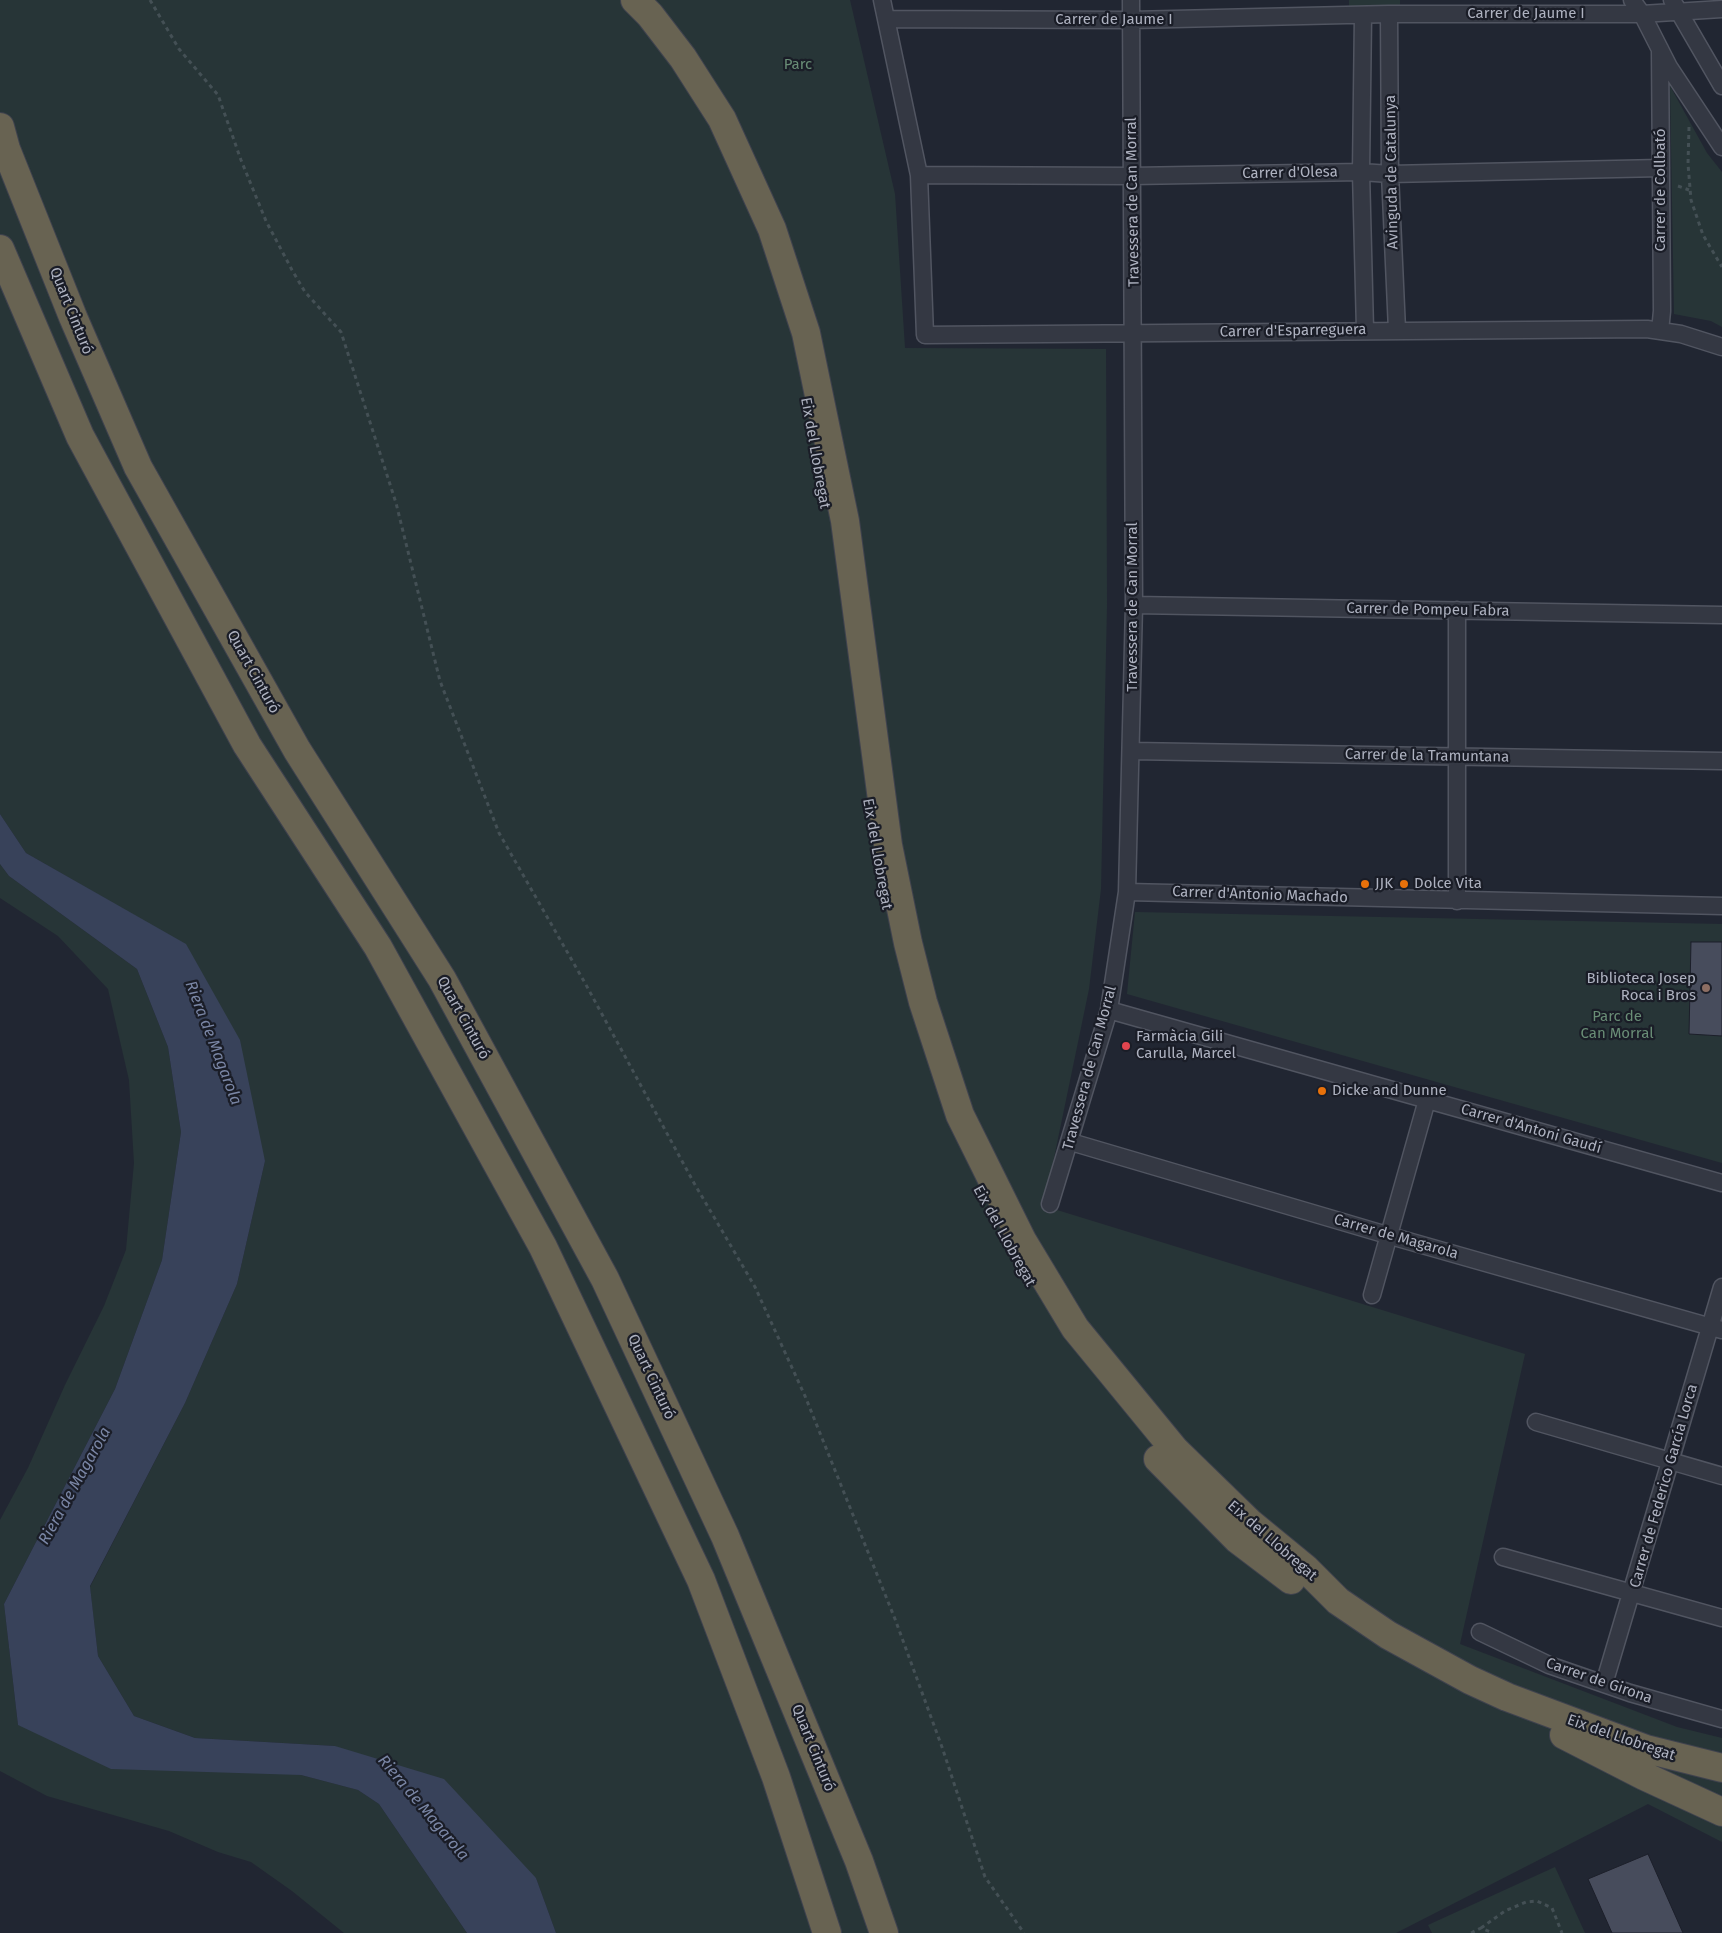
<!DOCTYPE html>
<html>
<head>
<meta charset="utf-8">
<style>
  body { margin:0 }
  canvas { display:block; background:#212632 }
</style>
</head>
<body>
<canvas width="1722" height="1933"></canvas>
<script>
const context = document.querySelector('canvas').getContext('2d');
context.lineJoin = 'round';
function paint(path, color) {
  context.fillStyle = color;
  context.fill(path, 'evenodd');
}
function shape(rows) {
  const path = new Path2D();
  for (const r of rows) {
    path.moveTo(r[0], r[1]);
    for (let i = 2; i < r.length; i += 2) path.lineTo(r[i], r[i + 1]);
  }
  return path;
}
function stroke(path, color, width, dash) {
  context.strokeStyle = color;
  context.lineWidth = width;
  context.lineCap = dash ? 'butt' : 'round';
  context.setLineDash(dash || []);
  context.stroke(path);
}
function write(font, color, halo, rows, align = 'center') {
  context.font = font + ' "Fira Sans",sans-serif';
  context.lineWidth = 4.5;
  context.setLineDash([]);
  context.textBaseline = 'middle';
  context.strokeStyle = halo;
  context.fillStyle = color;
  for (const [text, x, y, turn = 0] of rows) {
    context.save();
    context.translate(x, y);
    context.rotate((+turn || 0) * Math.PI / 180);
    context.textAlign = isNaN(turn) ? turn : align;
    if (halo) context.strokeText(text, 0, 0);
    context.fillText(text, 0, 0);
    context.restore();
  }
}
const green = shape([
  [0,0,850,0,895,194,905,348,1106,349,1107,604,1101,889,1089,989,1044,1206,1525,1354,1460,1644,1677,1727,1722,1738,1722,1842,1648,1804,1396,1933,556,1933,536,1878,335,1746,195,1738,134,1716,98,1656,90,1587,185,1403,237,1284,265,1161,186,945,26,853,0,814],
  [1349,0,1400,0,1400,6,1349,7],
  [1670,86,1707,153,1722,172,1722,327,1711,321,1674,314],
  [0,864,9,876,137,969,168,1047,181,1132,162,1260,115,1389,4,1604,18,1725,301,1775,358,1790,379,1804,467,1933,344,1933,292,1891,251,1862,218,1852,169,1831,47,1796,0,1771,0,1520,28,1468,65,1385,104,1306,126,1250,134,1163,129,1080,108,989,58,936,0,898],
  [1135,912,1722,924,1722,1163,1127,994],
  [1555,1867,1585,1933,1432,1933,1428,1925]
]);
const water = shape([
  [0,814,26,853,186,944,240,1040,265,1161,237,1284,185,1403,90,1586,98,1656,134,1716,195,1738,335,1746,444,1779,536,1878,556,1933,467,1933,379,1804,358,1790,301,1775,111,1769,18,1725,4,1604,115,1389,162,1260,181,1132,168,1047,137,969,9,876,0,864]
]);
const building = shape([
  [1691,942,1722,942,1722,1036,1689,1034,1691,942],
  [1648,1854,1683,1933,1612,1933,1588,1879,1648,1854]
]);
const path = shape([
  [150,0,179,49,218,95,241,160,266,221,292,270,305,292,341,332,396,503,440,681,499,833,585,983,694,1183,755,1287,805,1396,895,1619,942,1747,985,1877,1024,1933],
  [1689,127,1688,164,1691,200,1703,235,1722,267],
  [1678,186,1689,190],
  [1481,1928,1505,1911,1526,1902,1537,1901,1552,1908,1562,1933],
  [1471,1933,1481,1928,1493,1933]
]);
const street = shape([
  [882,0,919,175,925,335,1647,329,1681,334,1722,347],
  [1632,0,1642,14,1669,67,1722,147],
  [1672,0,1722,86],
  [1389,14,1390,174,1397,330],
  [1363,16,1361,172,1365,330],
  [887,19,1131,20,1389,14,1642,14,1722,9],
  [1660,49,1662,311,1660,331],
  [919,175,1132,176,1361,172,1390,174,1661,168],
  [1134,605,1722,615],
  [1457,610,1457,901],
  [1132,751,1722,761],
  [1127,892,1722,906],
  [1109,1010,1722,1183],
  [1071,1142,1387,1235,1722,1330],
  [1050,1204,1109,1010,1127,892,1134,605,1131,0],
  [1372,1295,1427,1100],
  [1536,1422,1722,1476],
  [1503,1557,1722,1618],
  [1480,1632,1549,1665,1630,1693,1722,1719],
  [1604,1684,1722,1287]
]);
const highway = shape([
  [635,0,650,15,683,58,722,119,772,229,806,333,845,521,888,845,908,943,923,1002,960,1115,1022,1240,1075,1328,1175,1450,1249,1522,1305,1568,1338,1601,1388,1635,1470,1680,1507,1697,1646,1749,1722,1768],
  [0,127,6,149,73,317,138,467,297,750,442,979,605,1279,725,1536,859,1861,884,1933],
  [0,249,80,436,247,745,378,947,543,1247,701,1580,776,1777,827,1933],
  [1158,1459,1237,1539,1291,1580],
  [1564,1735,1644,1776,1722,1812]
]);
const markers = [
  [1365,884,5,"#e8710a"],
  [1404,884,5,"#e8710a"],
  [1706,988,5,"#8d6e63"],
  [1126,1046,5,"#e0444e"],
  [1322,1091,5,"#e8710a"]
];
const streetNames = [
  ["Carrer de Jaume I",1526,14],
  ["Carrer de Jaume I",1114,20],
  ["Avinguda de Catalunya",1392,172,-91],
  ["Carrer d'Olesa",1290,173,-1],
  ["Carrer de Collbató",1661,190,-90],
  ["Travessera de Can Morral",1133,202,-91],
  ["Quart Cinturó",71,311,68],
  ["Carrer d'Esparreguera",1293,331,-1],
  ["Eix del Llobregat",815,453,80],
  ["Travessera de Can Morral",1133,607,-90],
  ["Carrer de Pompeu Fabra",1428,610,1],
  ["Quart Cinturó",253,672,61],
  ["Carrer de la Tramuntana",1427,756,1],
  ["Eix del Llobregat",877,854,80],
  ["Carrer d'Antonio Machado",1260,895,2],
  ["Quart Cinturó",463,1018,61],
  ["Travessera de Can Morral",1090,1068,-75],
  ["Carrer d'Antoni Gaudí",1531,1129,16],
  ["Eix del Llobregat",1004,1236,61],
  ["Carrer de Magarola",1396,1237,16],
  ["Quart Cinturó",651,1377,65],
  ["Carrer de Federico García Lorca",1664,1486,-74],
  ["Eix del Llobregat",1272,1541,41],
  ["Carrer de Girona",1599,1681,19],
  ["Eix del Llobregat",1621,1738,19],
  ["Quart Cinturó",813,1748,68]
];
const parkNames = [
  ["Parc",798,65],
  ["Parc de",1617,1017],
  ["Can Morral",1617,1034]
];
const poiNames = [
  ["JJK",1375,884],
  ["Dolce Vita",1414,884],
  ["Biblioteca Josep",1696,979,"right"],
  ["Roca i Bros",1696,996,"right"],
  ["Farmàcia Gili",1136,1037],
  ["Carulla, Marcel",1136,1054],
  ["Dicke and Dunne",1332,1091]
];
const waterNames = [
  ["Riera de Magarola",213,1043,69],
  ["Riera de Magarola",75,1486,-61],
  ["Riera de Magarola",423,1808,50]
];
paint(green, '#273537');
paint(water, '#38425a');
paint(building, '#474c5c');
stroke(building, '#1c1f2a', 1);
stroke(street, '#515561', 19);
stroke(highway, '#3f424e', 30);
stroke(path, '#445055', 3, [4, 4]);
stroke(street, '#343843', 16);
stroke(highway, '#686352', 28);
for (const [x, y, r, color] of markers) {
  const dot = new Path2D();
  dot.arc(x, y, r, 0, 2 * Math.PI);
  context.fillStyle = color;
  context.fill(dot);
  stroke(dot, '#1a1d27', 2);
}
write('15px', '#aeb2c0', '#1a1d27', streetNames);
write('15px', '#698d76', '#1a1d27', parkNames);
write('15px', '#aeb2c0', '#1a1d27', poiNames, 'left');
write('italic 16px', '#7a86a5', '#1a1d27', waterNames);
</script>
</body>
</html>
